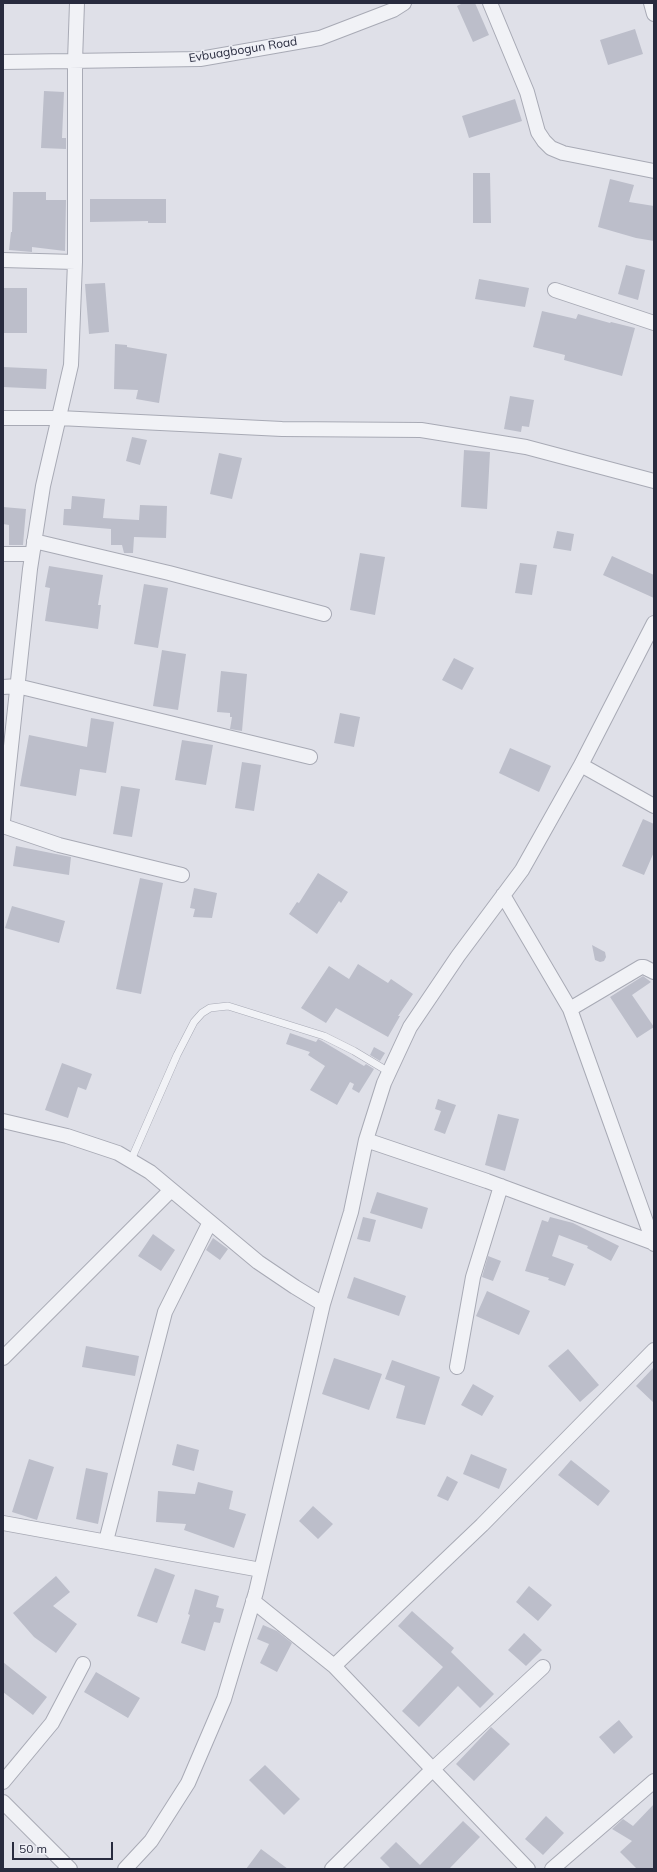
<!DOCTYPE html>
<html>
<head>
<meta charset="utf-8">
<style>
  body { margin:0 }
  #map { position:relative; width:657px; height:1872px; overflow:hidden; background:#dfe0e8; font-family:Mulish,sans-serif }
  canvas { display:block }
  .frame { position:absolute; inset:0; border:4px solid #282b3e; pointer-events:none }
  .scale { position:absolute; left:12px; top:1842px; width:101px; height:18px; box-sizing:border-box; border:2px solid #282b3e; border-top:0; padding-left:5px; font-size:12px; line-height:14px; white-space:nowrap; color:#282b3e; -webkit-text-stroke:3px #eeeff5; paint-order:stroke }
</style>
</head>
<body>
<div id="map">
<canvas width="657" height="1872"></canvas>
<div class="frame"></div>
<div class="scale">50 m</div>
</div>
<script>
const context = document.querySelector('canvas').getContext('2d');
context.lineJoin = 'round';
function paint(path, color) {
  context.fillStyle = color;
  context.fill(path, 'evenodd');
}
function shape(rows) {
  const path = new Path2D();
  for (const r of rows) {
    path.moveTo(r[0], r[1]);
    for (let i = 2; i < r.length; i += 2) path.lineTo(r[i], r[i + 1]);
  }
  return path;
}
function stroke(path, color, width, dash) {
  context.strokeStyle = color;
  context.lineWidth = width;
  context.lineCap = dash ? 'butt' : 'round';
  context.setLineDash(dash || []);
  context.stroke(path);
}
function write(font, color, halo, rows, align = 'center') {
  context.font = font + ' Mulish,sans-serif';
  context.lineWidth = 3;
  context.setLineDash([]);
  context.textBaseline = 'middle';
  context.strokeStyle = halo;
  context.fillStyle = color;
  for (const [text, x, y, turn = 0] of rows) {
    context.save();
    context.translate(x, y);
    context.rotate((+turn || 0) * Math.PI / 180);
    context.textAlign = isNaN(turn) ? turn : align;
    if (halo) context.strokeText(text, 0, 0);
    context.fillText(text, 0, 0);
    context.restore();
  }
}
const building = shape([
  [463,3,475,3,489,35,473,42,457,6],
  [635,29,643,54,608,65,600,40],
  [44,91,64,92,62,138,66,138,66,149,41,148],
  [515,99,522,121,469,138,462,116],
  [473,173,490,173,491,223,473,223],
  [610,179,634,185,629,202,654,206,654,241,636,238,598,227],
  [13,192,46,192,46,200,66,200,65,251,32,247,32,252,9,250,11,232,12,232],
  [90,199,166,199,166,223,148,223,148,221,90,222],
  [626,265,645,270,638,300,618,294],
  [479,279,529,288,525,307,475,299],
  [105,283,109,332,89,334,85,284],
  [4,288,27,288,27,333,3,333],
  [542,311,576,319,578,314,610,323,611,322,635,328,622,376,564,360,565,355,533,347],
  [115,344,127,345,127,347,167,354,159,403,136,399,138,390,114,389],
  [3,367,47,369,46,389,3,387],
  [510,396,534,400,529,427,522,426,521,432,504,429],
  [132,437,147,440,140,465,126,461],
  [464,450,490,452,487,509,461,507],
  [219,453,242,458,232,499,210,494],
  [72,496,105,499,103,518,139,520,140,505,167,506,166,538,134,537,133,553,124,553,122,545,111,545,111,529,63,525,64,509,71,509],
  [3,507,26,509,23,545,9,545,9,525,3,524],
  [557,531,574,534,571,551,553,548],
  [360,553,385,557,375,615,350,610],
  [612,556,654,575,654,598,603,575],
  [520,563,537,565,532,595,515,593],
  [49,566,103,575,98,605,101,605,98,629,45,621,50,588,45,587],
  [144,584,168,588,158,648,134,644],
  [162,650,186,654,178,710,153,706],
  [454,658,474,668,462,690,442,680],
  [221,671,247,674,242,731,230,729,232,717,230,717,230,713,217,712],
  [340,713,360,717,354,747,334,743],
  [91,718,114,722,106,773,80,769,76,796,20,786,29,735,87,747],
  [182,740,213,745,206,785,175,780],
  [510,748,551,766,539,792,499,773],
  [242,762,261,765,254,811,235,808],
  [121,786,140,789,132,837,113,834],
  [643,819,654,824,654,852,644,875,622,866],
  [16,846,71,857,69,875,13,866],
  [318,873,348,892,341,903,339,901,317,934,289,914,297,902,299,903],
  [140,878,163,883,141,994,116,989],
  [194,888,217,893,212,918,193,917,195,909,190,908],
  [12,906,65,921,59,943,5,928],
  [592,945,605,952,606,957,604,961,600,962,595,960],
  [358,964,388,983,391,979,413,994,398,1016,400,1016,388,1037,336,1008,326,1023,301,1008,329,966,349,979],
  [643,976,651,982,632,995,654,1027,637,1038,610,997],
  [290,1033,316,1042,318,1039,322,1041,364,1066,366,1064,374,1069,359,1093,352,1089,354,1084,350,1082,337,1105,310,1090,325,1066,308,1055,310,1052,286,1044],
  [374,1047,385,1053,380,1061,370,1055],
  [62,1063,92,1074,86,1090,78,1087,68,1118,45,1110],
  [438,1099,456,1105,445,1134,434,1130,441,1111,435,1109],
  [498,1114,519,1119,505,1171,485,1165],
  [377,1192,428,1208,422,1229,370,1213],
  [363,1217,376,1220,370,1242,357,1239],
  [550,1217,573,1223,619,1246,611,1261,587,1248,588,1246,559,1235,552,1256,574,1264,565,1286,548,1280,549,1278,525,1271,542,1220,548,1222],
  [153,1234,175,1250,161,1271,138,1256],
  [213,1238,228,1249,220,1260,206,1250],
  [488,1256,501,1261,493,1281,482,1277],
  [354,1277,406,1296,399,1316,347,1298],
  [487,1291,530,1311,519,1335,476,1316],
  [86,1346,139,1356,135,1376,82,1367],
  [568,1349,599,1385,580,1402,548,1366],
  [334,1358,382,1374,369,1410,322,1394],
  [392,1360,440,1377,425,1425,396,1418,405,1386,385,1379],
  [654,1367,654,1403,636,1386],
  [473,1384,494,1396,482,1416,461,1405],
  [177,1444,199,1450,194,1471,172,1465],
  [471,1454,507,1469,499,1489,463,1474],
  [29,1459,54,1467,37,1520,12,1512],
  [571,1460,610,1491,598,1506,558,1475],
  [86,1468,108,1473,98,1524,76,1519],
  [447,1476,458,1482,448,1501,437,1496],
  [198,1482,233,1491,229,1509,246,1514,234,1548,184,1530,186,1524,156,1522,158,1491,195,1494],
  [313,1506,333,1524,318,1539,299,1521],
  [155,1568,175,1575,157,1623,137,1616],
  [56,1576,70,1592,53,1606,77,1624,56,1653,34,1637,13,1613],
  [529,1586,552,1605,538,1621,516,1602],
  [195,1589,219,1596,216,1607,224,1609,220,1623,214,1622,205,1651,181,1643,190,1615,188,1614],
  [412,1611,454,1648,451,1652,494,1694,480,1708,458,1686,419,1727,402,1711,443,1667,398,1626],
  [263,1625,277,1631,292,1643,277,1672,260,1663,269,1644,257,1639],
  [524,1633,542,1650,526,1666,508,1650],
  [3,1662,47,1697,33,1715,3,1692],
  [96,1672,140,1698,128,1718,84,1692],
  [619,1720,633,1737,614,1754,599,1737],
  [491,1727,510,1744,474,1781,456,1764],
  [265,1765,300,1799,284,1815,249,1780],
  [654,1804,654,1869,637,1869,620,1852,632,1841,612,1829,623,1819,633,1826],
  [546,1816,564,1833,543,1855,525,1839],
  [463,1821,480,1837,449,1869,391,1869,380,1858,396,1842,420,1865],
  [261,1849,288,1869,246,1869]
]);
const service = shape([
  [131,1160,177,1055,194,1022,202,1013,210,1008,228,1006,324,1036,354,1051,389,1072]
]);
const minor = shape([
  [490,3,527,92,538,132,544,141,551,148,563,153,654,171],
  [651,3,654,14],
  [3,62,200,59,320,38,393,10,404,3],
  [3,260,75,262],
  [555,290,654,323],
  [3,418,59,418,282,429,421,430,526,447,654,481],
  [34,541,169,573,324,614],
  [3,554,32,554],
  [3,687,17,686,310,757],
  [581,765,654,806],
  [3,821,30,569,43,486,71,365,75,262,75,61,77,3],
  [3,826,59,845,182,875],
  [503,895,570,1009,654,1244],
  [570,1009,641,967,644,967,654,972],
  [3,1121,67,1136,118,1153,150,1172,258,1262,295,1287,323,1304],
  [366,1140,487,1181,654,1243],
  [3,1358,171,1190],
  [457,1367,473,1277,501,1186],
  [3,1523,261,1570],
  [106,1541,165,1312,210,1222],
  [253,1601,334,1666,528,1869],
  [334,1666,482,1525,654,1350],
  [3,1782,52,1723,83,1664],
  [3,1802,70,1869],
  [125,1869,151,1841,188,1783,224,1699,256,1592,323,1304,351,1212,366,1140,384,1083,410,1027,458,956,522,870,581,765,654,623],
  [332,1869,434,1768,543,1667],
  [552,1869,654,1781]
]);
const streetNames = [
  ["Evbuagbogun Road",243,50,-9]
];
paint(building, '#bcbeca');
stroke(service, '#a8aab5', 8);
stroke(minor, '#a8aab5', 16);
stroke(service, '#f1f2f6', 7);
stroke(minor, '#f1f2f6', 14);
write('12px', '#282b3e', '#eeeff5', streetNames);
</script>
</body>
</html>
